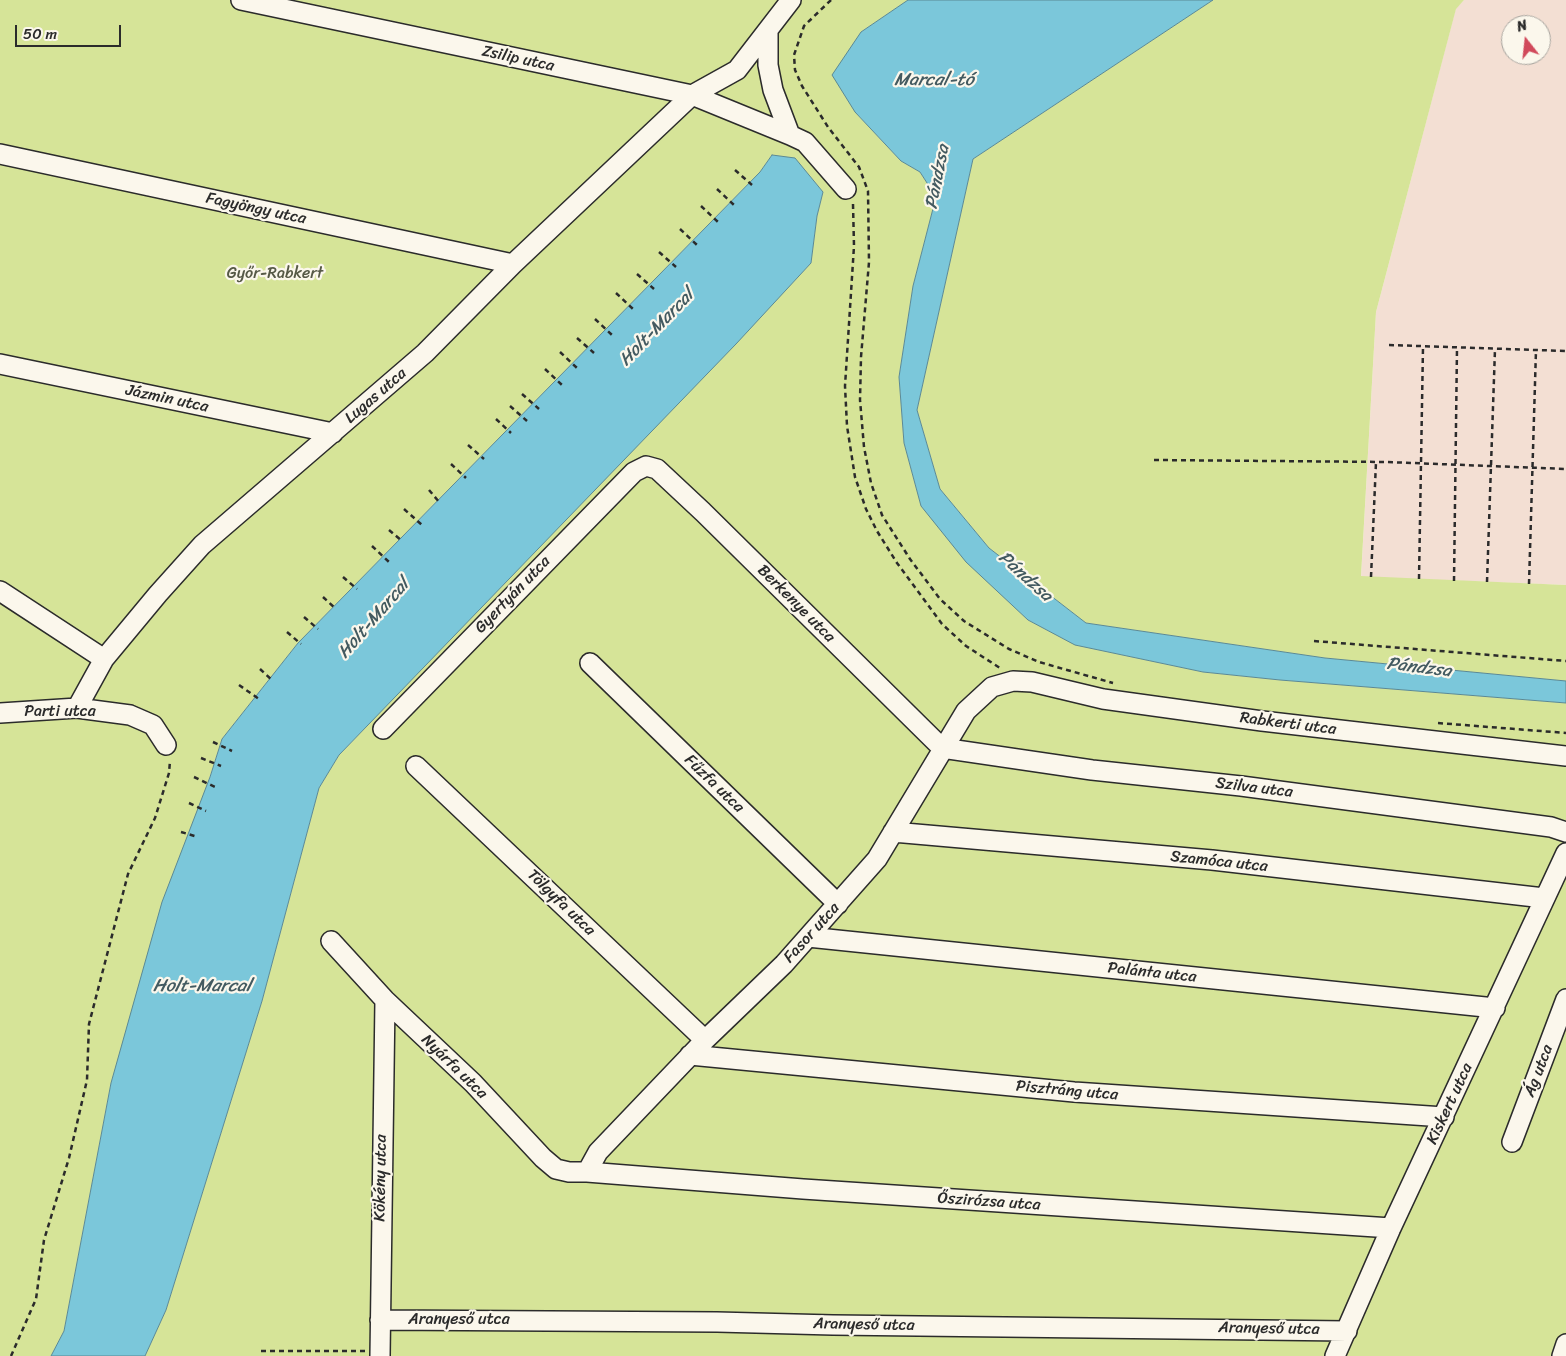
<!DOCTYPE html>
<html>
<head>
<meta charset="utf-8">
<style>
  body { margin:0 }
  #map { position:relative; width:1566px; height:1356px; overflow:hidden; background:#fbf7ec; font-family:Sriracha,sans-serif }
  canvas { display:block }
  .north { position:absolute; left:1501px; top:15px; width:50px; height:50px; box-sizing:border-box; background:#fbf7ec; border:1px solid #a8a59f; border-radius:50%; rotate:344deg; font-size:14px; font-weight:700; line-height:20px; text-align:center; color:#2b2b2b }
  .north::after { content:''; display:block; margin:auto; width:18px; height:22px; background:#d1495b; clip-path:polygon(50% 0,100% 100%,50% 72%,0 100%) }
  .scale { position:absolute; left:15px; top:25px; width:106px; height:22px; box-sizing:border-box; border:2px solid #2b2b2b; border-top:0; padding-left:6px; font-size:15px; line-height:18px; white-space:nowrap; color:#2b2b2b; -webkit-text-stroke:4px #fbf7ec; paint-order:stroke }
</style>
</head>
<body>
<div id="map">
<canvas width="1566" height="1356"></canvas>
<div class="north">N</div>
<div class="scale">50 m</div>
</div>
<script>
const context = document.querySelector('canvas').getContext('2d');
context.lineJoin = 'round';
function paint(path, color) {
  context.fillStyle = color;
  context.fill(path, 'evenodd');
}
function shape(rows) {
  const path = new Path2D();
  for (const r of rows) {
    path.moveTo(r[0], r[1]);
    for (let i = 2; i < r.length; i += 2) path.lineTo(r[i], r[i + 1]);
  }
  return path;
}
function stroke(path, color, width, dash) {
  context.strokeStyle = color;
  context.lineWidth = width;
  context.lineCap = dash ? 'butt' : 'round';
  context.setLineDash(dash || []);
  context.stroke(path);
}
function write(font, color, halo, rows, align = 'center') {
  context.font = font + ' Sriracha,sans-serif';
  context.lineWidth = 4.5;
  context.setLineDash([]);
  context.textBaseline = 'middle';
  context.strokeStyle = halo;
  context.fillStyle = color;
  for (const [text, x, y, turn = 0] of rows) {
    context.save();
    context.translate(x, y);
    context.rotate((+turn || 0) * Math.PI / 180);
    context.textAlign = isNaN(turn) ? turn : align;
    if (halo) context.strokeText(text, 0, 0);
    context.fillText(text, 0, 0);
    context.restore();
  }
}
const built = shape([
  [1464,0,1566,0,1566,585,1361,577,1376,312,1456,8],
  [1511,25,1541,25,1541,55,1511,55]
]);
const green = shape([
  [0,0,908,0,861,32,855,112,901,161,920,172,936,197,913,286,899,377,904,443,921,506,1028,620,1076,645,1203,672,1280,680,1566,703,1566,1356,145,1356,166,1310,262,1001,319,788,339,755,811,263,817,216,823,192,795,159,772,155,760,172,298,643,222,739,111,1083,64,1331,51,1356,0,1356],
  [1213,0,1464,0,1456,9,1376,312,1361,576,1566,585,1566,681,1325,658,1086,623,989,548,940,489,917,410,973,159]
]);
const water = shape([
  [908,0,1213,0,973,159,917,410,940,489,989,548,1086,623,1325,658,1566,681,1566,703,1280,680,1203,672,1075,645,1028,620,966,562,921,506,904,443,899,377,913,286,936,197,920,172,901,161,855,112,832,75,861,32,908,0],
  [772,155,795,158,823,192,817,216,811,263,736,344,339,755,319,788,262,1001,166,1310,145,1356,51,1356,64,1331,111,1083,162,902,210,777,222,739,298,643,760,172,772,155]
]);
const path = shape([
  [831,0,804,26,794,55,795,70,802,86,828,127,859,167,868,191,869,262,861,357,860,400,864,447,871,483,882,515,910,559,940,599,964,621,1009,649,1039,662,1113,683],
  [735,170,752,185],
  [717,189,734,205],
  [853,204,854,246,845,386,847,426,855,477,866,509,877,531,897,563,942,624,966,646,1000,668],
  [701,206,718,222],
  [680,229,697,245],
  [659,252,676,267],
  [637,274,654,289],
  [616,293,633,309],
  [595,319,612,335],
  [577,338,594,353],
  [1389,345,1566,351],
  [560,352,577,368],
  [545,369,562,385],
  [522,394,539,409],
  [510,406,527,421],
  [496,419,511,433],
  [468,445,484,459],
  [1154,460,1387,462,1566,469],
  [451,464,466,478],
  [429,490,440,503],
  [404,509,422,525],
  [389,530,402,541],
  [372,546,389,562],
  [343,577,357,589],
  [1371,577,1376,462],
  [1419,579,1423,347],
  [1454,581,1457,348],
  [1487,582,1495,349],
  [1529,584,1536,350],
  [323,597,336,609],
  [304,617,318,629],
  [287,632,301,644],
  [1314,641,1566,661],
  [260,669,273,681],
  [239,685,259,699],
  [1438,723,1566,733],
  [213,742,232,751],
  [201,758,221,766],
  [194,777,215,787],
  [189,803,206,811],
  [181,832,198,837],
  [261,1351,366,1351],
  [11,1356,36,1299,44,1240,69,1158,87,1080,89,1024,128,874,155,818,169,773,170,761]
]);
const minor = shape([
  [241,0,692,95,790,135],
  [768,31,768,65,773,90,790,135,805,142,846,189],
  [0,154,513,264],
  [0,364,333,433],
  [0,591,104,659],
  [590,663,838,904],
  [77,708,104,659,158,594,202,545,425,353,513,264,692,95,737,70,791,0],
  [0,713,77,708,130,715,153,725,166,745],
  [383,729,634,472,646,466,657,469,703,512,942,748,1092,770,1241,786,1551,827,1566,832],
  [416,766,705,1040],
  [893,832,1212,860,1544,898],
  [808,937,1495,1008],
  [331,941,385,1000,473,1083,543,1158,556,1169,569,1172,587,1172,803,1189,1391,1228],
  [690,1055,1074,1092,1444,1117],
  [1512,1142,1566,999],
  [587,1172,598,1152,705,1040,784,964,877,859,966,711,992,687,1013,681,1032,682,1103,699,1262,721,1566,756],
  [380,1320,717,1322,833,1325,1347,1331],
  [380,1356,385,1000],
  [1335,1356,1391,1228,1566,853],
  [1562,1356,1566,1344]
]);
const streetNames = [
  ["Zsilip utca",518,59,12],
  ["Fagyöngy utca",256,209,12],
  ["Lugas utca",376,396,-41],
  ["Jázmin utca",167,399,12],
  ["Gyertyán utca",513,595,-46],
  ["Berkenye utca",796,604,45],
  ["Parti utca",60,712],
  ["Rabkerti utca",1288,724,7],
  ["Fűzfa utca",714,784,44],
  ["Szilva utca",1254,788,7],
  ["Szamóca utca",1219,862,6],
  ["Tölgyfa utca",561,903,44],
  ["Fasor utca",812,933,-48],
  ["Palánta utca",1152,973,6],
  ["Nyárfa utca",454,1067,44],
  ["Ág utca",1539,1071,-69],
  ["Pisztráng utca",1067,1091,5],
  ["Kiskert utca",1450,1104,-65],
  ["Kökény utca",381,1178,-89],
  ["Őszirózsa utca",989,1202,4],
  ["Aranyeső utca",459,1320],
  ["Aranyeső utca",864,1325,1],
  ["Aranyeső utca",1269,1329,1]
];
const parkNames = [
  ["Győr-Rabkert",275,274]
];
const waterNames = [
  ["Marcal-tó",934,80],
  ["Pándzsa",938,177,-79],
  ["Holt-Marcal",657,328,-46],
  ["Pándzsa",1025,577,42],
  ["Holt-Marcal",374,619,-49],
  ["Pándzsa",1419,668,7],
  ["Holt-Marcal",202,986]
];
paint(built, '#f3dfd3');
paint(green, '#d6e498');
paint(water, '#7bc7da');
stroke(water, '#5b8994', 1);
stroke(minor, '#2b2b2b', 22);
stroke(path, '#2b2b2b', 2.5, [5, 4]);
stroke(minor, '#fbf7ec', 19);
write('16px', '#2b2b2b', '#fbf7ec', streetNames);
write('16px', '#565946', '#fbf7ec', parkNames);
write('italic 18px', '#435a60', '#fbf7ec', waterNames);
</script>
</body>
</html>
